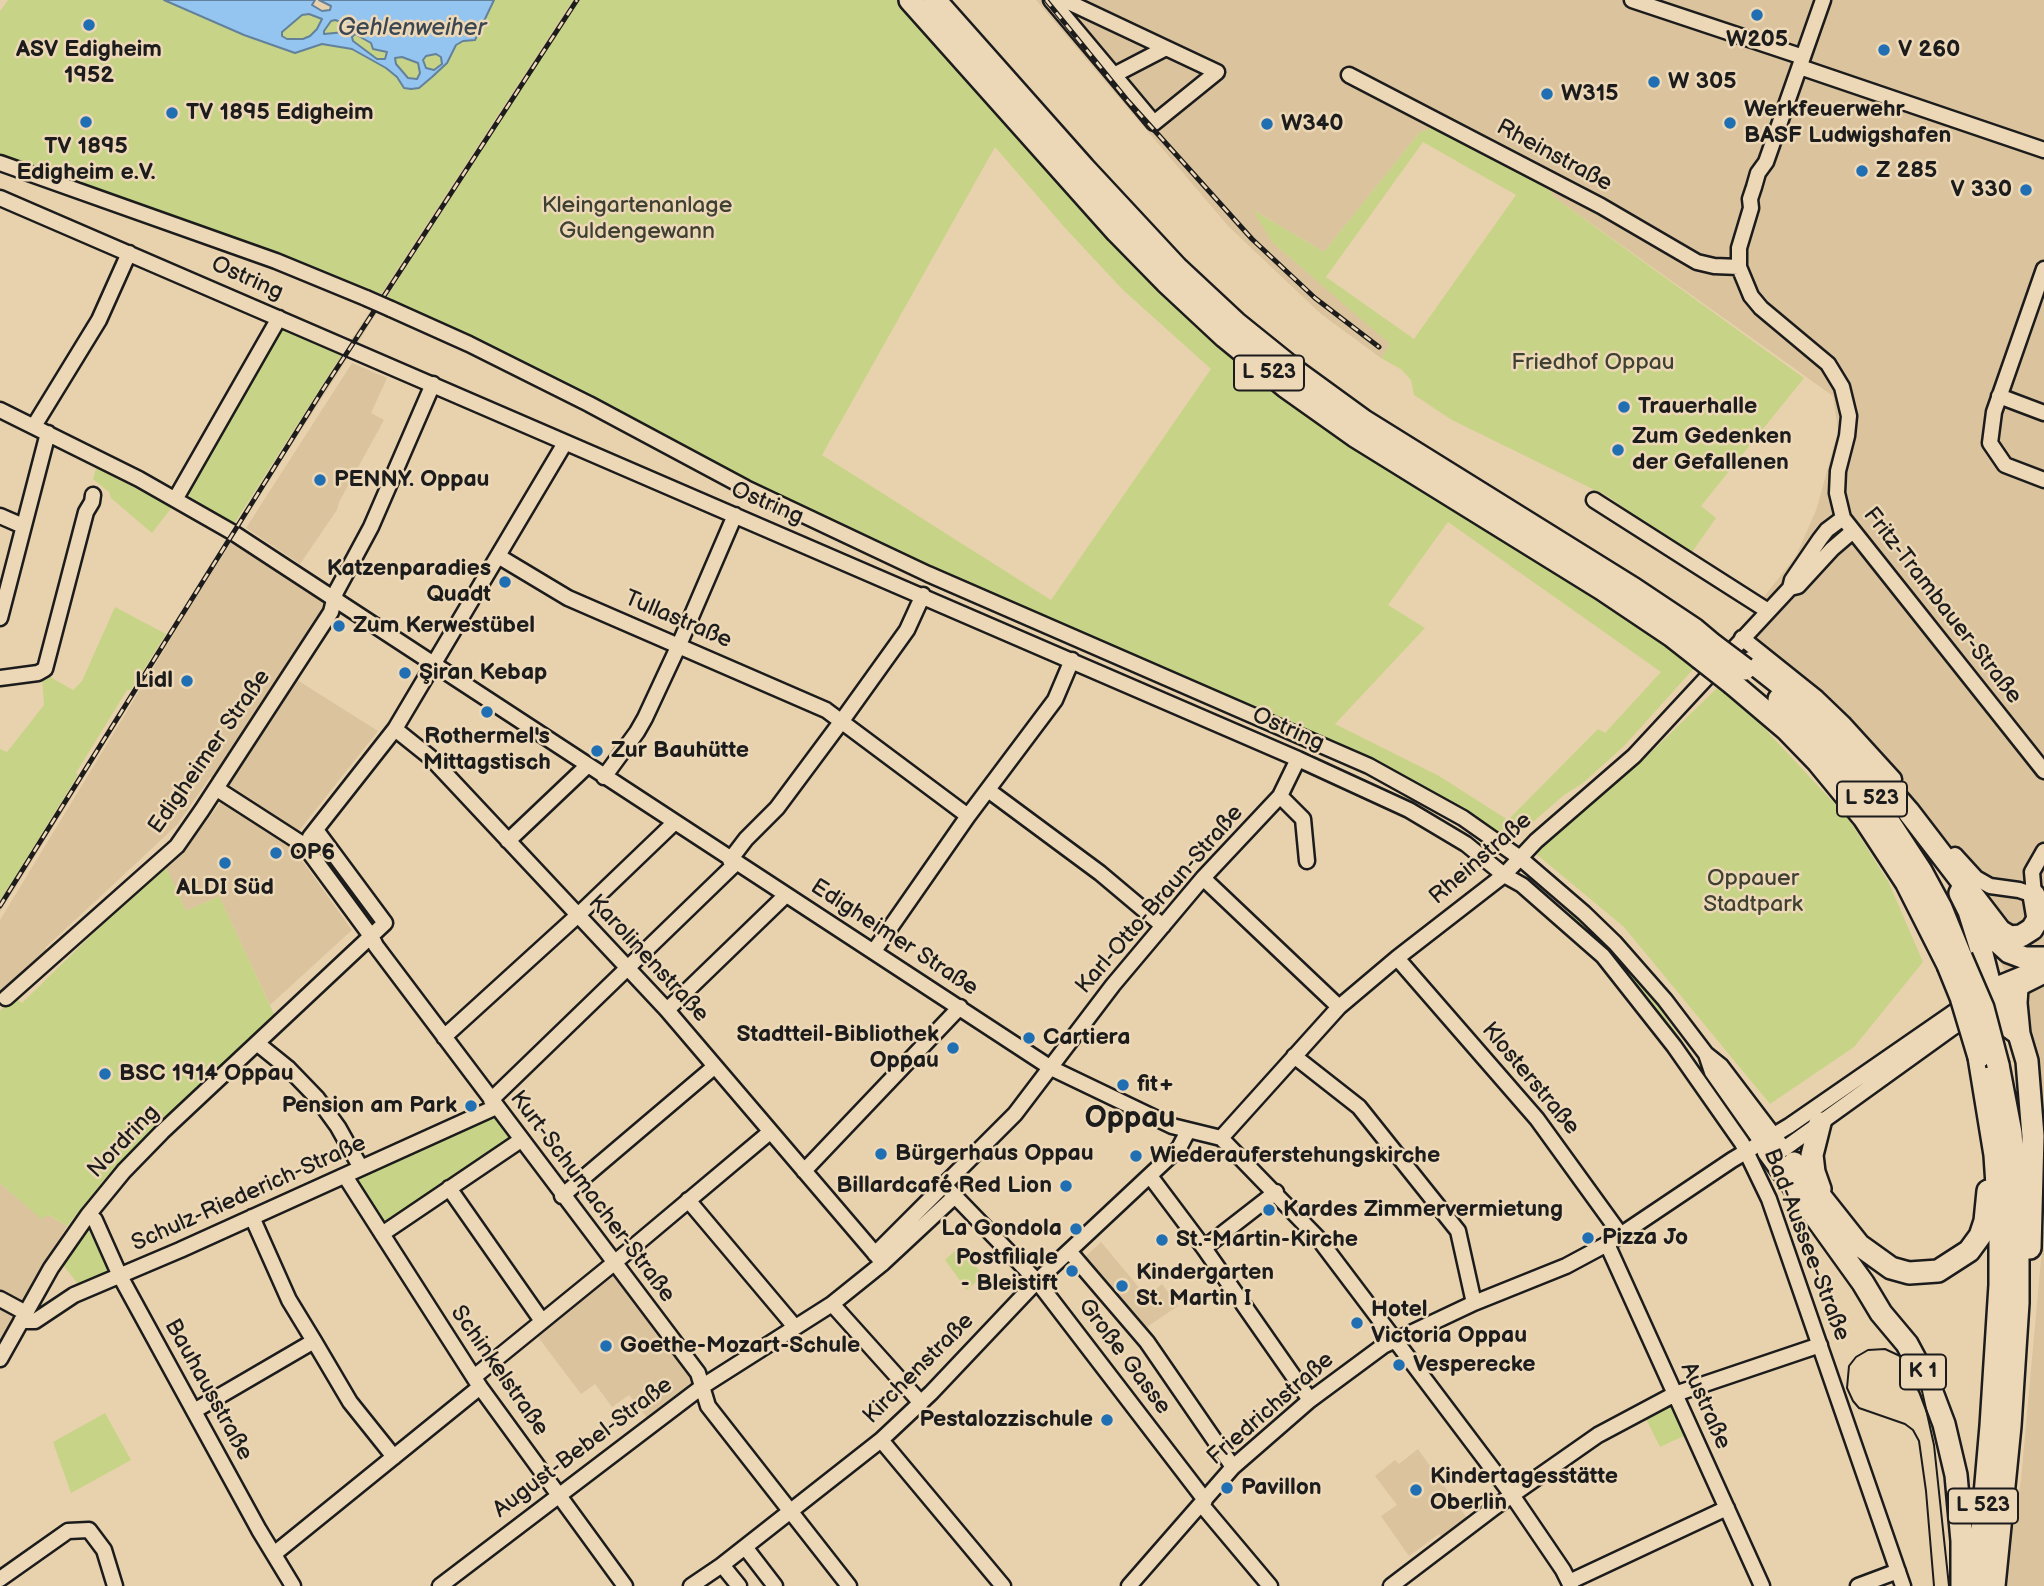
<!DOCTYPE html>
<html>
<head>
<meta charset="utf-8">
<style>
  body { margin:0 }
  canvas { display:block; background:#e8d1ad }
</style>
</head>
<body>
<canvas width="2044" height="1586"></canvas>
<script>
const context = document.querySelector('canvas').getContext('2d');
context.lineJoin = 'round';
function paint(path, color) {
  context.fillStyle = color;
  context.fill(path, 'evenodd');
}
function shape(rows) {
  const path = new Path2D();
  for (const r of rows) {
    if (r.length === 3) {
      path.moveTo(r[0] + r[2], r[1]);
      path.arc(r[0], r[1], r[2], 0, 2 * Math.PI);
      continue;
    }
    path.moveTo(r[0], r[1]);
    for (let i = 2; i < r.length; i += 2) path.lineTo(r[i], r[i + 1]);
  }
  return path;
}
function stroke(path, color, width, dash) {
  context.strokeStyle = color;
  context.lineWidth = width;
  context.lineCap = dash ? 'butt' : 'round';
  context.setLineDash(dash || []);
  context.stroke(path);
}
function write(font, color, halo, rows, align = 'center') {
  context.font = font + ' "Balsamiq Sans",sans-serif';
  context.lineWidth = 5;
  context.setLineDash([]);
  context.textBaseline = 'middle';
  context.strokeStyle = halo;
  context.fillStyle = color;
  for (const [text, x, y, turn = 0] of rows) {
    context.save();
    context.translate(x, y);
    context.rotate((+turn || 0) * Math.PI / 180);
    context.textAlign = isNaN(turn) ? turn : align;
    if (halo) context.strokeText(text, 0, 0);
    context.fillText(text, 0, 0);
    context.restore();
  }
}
const built = shape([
  [573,0,579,0,229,542,329,604,286,673,378,731,298,832,210,777,177,825,45,948,50,952,26,974,0,1004,0,920,183,619,0,912,0,901,340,357],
  [1036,0,2044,0,2044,1586,2003,1586,2021,1480,2044,1226,2038,1059,2021,1006,2001,963,2018,949,1894,772,1753,642,1778,614,1763,598,1796,556,1817,508,1838,430,1833,396,1554,197,1548,188,1434,127,1419,133,1324,252,1255,211,1272,242,1391,344,1381,358,1321,314,1229,227],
  [352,363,387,378,371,413,384,420,339,502,337,510,300,564,246,528],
  [223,799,288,841,352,930,270,1005,219,896,186,911,164,864,187,847],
  [0,1183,41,1218,48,1215,67,1226,0,1343],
  [1101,1242,1147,1297,1162,1284,1178,1306,1144,1329,1083,1259],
  [612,1271,696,1383,648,1419,629,1395,612,1407,595,1384,581,1394,535,1333],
  [1418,1449,1469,1521,1444,1540,1439,1534,1409,1556,1381,1516,1397,1505,1375,1476,1395,1460,1399,1464]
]);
const green = shape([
  [8,0,164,0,244,35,295,53,322,44,352,49,386,68,397,77,404,88,419,88,447,63,456,45,463,41,475,40,494,0,573,0,381,294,295,259,0,154,0,11],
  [579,0,900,0,1157,284,1697,665,1624,746,1583,783,1564,795,1518,835,1516,833,1508,841,1457,806,1369,759,904,556,773,493,543,372,387,297],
  [995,147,1066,229,1123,290,1211,369,1051,600,822,455],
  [1448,522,1661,672,1605,733,1598,729,1508,820,1439,776,1335,724,1425,628,1388,605],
  [309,14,322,19,317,29,310,36,303,39,287,39,282,35,282,32,302,15],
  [335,20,341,21,346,28,345,32,324,34,323,31,331,21],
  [355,34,360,35,379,51,387,52,385,60,377,59,353,41,352,37],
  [433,62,9],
  [402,57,418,63,420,73,417,79,408,78,396,64,395,58],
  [1433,127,1548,188,1554,197,1804,378,1701,506,1716,518,1690,555,1609,497,1452,420,1414,395,1411,380,1402,370,1381,358,1390,344,1272,242,1257,217,1253,210,1324,252,1419,133],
  [1423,142,1516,195,1414,339,1326,277],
  [283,325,344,351,234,524,190,497,189,493,194,484,192,483],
  [96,468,172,507,152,533,111,498,109,492,93,479],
  [115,607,166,634,131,690,127,690,76,773,78,775,0,901,0,749,7,752,44,705,42,676,45,674,73,690,82,681],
  [1718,687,1749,712,1848,818,1889,883,1923,962,1854,1047,1770,1104,1624,927,1535,853,1641,762],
  [322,846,376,922,369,923,315,851],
  [167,869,186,911,219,896,274,1014,157,1125,109,1174,67,1226,49,1215,41,1219,0,1183,0,1011,13,996,22,1003,152,876],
  [1575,913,1629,970,1652,998,1742,1126,1651,1001,1605,950,1568,919],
  [494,1112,516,1139,383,1229,350,1177],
  [88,1229,108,1270,107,1273,78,1284,63,1265],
  [958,1248,984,1275,967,1290,945,1260],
  [1672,1399,1688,1434,1660,1447,1643,1413],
  [105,1413,131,1460,71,1493,53,1442]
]);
const water = shape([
  [164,0,315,0,312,5,322,11,330,10,331,6,319,0,494,0,475,40,463,41,456,45,447,63,432,77,419,88,411,89,404,88,397,77,386,68,352,49,322,44,295,53,244,35,164,0],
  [309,14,322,19,317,29,310,36,303,39,287,39,282,36,282,32,302,15,309,14],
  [335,20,341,22,346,28,345,32,324,34,324,31,331,21,335,20],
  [355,34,371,43,373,49,387,52,385,59,377,59,353,41,352,37,355,34],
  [436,54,441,57,442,64,434,70,426,68,423,60,426,56,436,54],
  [402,57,418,63,420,73,417,79,408,78,396,64,395,58,402,57]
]);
const minor = shape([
  [1051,0,1114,75,1154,123,1217,72,1166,48,1114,75],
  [1064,0,1166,48],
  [1632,0,1803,57],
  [1823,0,1766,162,1758,173,1754,187,1750,199,1751,208,1739,248,1739,267,1751,296,1761,308,1828,364,1842,387,1849,416,1847,436,1838,471,1837,493,1843,518,2044,771],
  [1800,67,2044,150],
  [1349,75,1601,206,1697,262,1714,266,1739,267],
  [0,163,276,261,366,298],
  [0,198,1298,759,1409,810,1466,844,1504,875,1522,885,1603,956,1674,1046,1742,1143,1769,1199,1903,1586],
  [2044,269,1994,412,1990,443,2005,465,2044,480],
  [391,309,469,344,589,404,746,488,928,574,1369,766,1463,818,1520,858,1584,913,1615,943,1665,1000,1706,1054,1721,1066,1784,1149],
  [1999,396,2044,413],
  [0,410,139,479,232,532,1051,1068,1172,1126,1221,1138,1318,1238,1512,1495,1563,1570,1571,1586],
  [34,426,99,320,129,253],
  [176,498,279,318],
  [1594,500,1768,611],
  [0,516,23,526],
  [498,556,568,598,826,710,968,816],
  [1790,588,1792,580,1820,539,1827,530,1843,518],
  [0,618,48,433],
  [1742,638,1817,698,1843,723,1894,779],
  [0,678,38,673,45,669,86,512,92,502,93,495],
  [395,729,430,757,667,1010,883,1263],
  [604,777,637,732,645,718,679,645,735,515],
  [217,789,304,845,371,936,376,946,698,1373,708,1406,849,1586],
  [988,790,1100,873,1163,926],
  [1280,796,1303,819,1307,861],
  [310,837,395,729,565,443],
  [508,841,587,766],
  [1955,855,1976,878,1990,886,2019,890,2034,895],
  [730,860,746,839,777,808,841,722,907,630,923,595],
  [1203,878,1339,1007],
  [2034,895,2032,872,2044,851],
  [874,951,968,816,1055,700,1072,660],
  [1397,958,1537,1119,1621,1235],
  [6,998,177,846,202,810,331,612,336,592,371,527,433,384],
  [667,1010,786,895],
  [444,1037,577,916,674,823],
  [258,1044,289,1069,317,1098,338,1127,361,1168],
  [1706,1054,1712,1072,1767,1150],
  [1294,1056,1359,1107,1458,1231,1474,1303],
  [491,1100,736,863],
  [1221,1138,1339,1007,1397,958,1504,875,1536,841,1634,756,1790,588,1798,586,1832,549,1853,531],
  [1777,1150,1784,1149,1952,1028,1994,1001,2044,976],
  [804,1171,960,1007],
  [345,1176,480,1387,625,1586],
  [1150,1176,1204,1248,1310,1400],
  [449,1188,542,1321],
  [950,1191,1037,1281,1205,1500],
  [562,1196,714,1067],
  [688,1200,795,1327],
  [88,1215,95,1220,120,1276,259,1530,293,1586],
  [252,1217,289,1300,314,1341,350,1402,394,1457],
  [382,1234,521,1140],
  [1607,1244,1762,1586],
  [1204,1248,1276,1192],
  [1069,1251,1147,1342,1233,1467],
  [875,1254,1015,1114,1113,985,1203,878,1280,796,1298,759],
  [0,1299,26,1313],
  [832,1304,921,1403],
  [21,1321,35,1321,74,1295,180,1250,496,1107],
  [0,1359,51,1268,88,1215,124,1171,162,1132,385,923,316,830],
  [474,1377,614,1263,770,1132],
  [194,1411,314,1341],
  [881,1440,1003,1586],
  [1201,1504,1270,1586],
  [745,1547,775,1586],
  [274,1554,480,1387],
  [722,1565,739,1586],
  [0,1579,68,1531,89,1530,104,1550,115,1586],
  [1569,1582,1727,1508],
  [440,1586,703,1386,832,1304,883,1263,955,1196],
  [691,1586,722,1565,881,1440,931,1393,1037,1281,1179,1148,1188,1131],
  [1129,1586,1233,1467,1310,1400,1383,1346,1474,1303,1566,1266,1607,1244,1732,1160,1789,1126,1990,987,2044,965],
  [1391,1586,1495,1507,1598,1435,1675,1394,1820,1345],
  [1858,1586,1898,1571]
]);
const highway = shape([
  [910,0,1117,232,1166,282,1225,337,1286,387,1355,436,1602,589,1672,636,1700,658],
  [935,0,1084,168,1177,268,1236,323,1298,373,1364,421,1634,589,1694,629,1713,645],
  [1752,662,1818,714,1876,774,1908,811,2000,931,2010,937,2021,936,2032,929,2038,919,2034,895],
  [1733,684,1786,729,1818,762,1864,818,1906,882,1948,965],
  [1779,699,1835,754,1881,810,1921,871,1941,908,1961,957],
  [1960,893,1969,911,1980,946,1994,1001,2008,1026,2019,1034],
  [1989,934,2009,952,2025,958,2044,958],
  [2017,988,2016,1003,2019,1034,2027,1061,2033,1136,2030,1248],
  [1820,1123,1812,1155,1814,1172,1820,1189],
  [1768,1151,1863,1283,1881,1313,1907,1344,1930,1387,1944,1424,1956,1475,1962,1541,1962,1586],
  [1794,1163,1859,1245,1891,1268,1909,1273,1938,1271,1969,1251,1980,1236,1985,1221,1988,1191],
  [1977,1586,1991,1426,2000,1285,2000,1231,1995,1155,1979,1057],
  [1994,1586,2010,1426,2018,1303,2018,1234,2011,1133,1998,1065]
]);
const tram = shape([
  [1934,1586,1926,1491,1919,1441,1913,1430,1905,1424,1859,1408,1853,1401,1847,1388,1849,1366,1856,1357,1868,1350,1885,1349,1900,1356,1912,1371,1922,1391,1934,1445,1949,1586]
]);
const rail = shape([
  [1046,0,1128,101,1252,239,1315,298,1379,347],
  [0,906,322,391,577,0]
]);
const minorBridge = shape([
  [366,298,391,309]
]);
const highwayBridge = shape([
  [1713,645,1745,669],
  [1700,658,1733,684],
  [1961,957,1983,1008,1998,1065],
  [1948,965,1961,997,1979,1057]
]);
const markers = [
  [1757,15,7,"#1f6fb2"],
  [89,25,7,"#1f6fb2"],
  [1884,50,7,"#1f6fb2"],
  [1654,82,7,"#1f6fb2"],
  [1547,94,7,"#1f6fb2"],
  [172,113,7,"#1f6fb2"],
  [86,122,7,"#1f6fb2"],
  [1730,123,7,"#1f6fb2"],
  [1267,124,7,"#1f6fb2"],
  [1862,171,7,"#1f6fb2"],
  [2026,190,7,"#1f6fb2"],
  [1624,407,7,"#1f6fb2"],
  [1618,450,7,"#1f6fb2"],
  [320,480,7,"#1f6fb2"],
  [505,582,7,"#1f6fb2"],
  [339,626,7,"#1f6fb2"],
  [405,673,7,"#1f6fb2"],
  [187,681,7,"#1f6fb2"],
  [487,712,7,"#1f6fb2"],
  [597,751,7,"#1f6fb2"],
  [276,853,7,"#1f6fb2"],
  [225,863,7,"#1f6fb2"],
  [1029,1038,7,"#1f6fb2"],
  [953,1048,7,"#1f6fb2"],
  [105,1074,7,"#1f6fb2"],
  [1123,1085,7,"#1f6fb2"],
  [471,1106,7,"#1f6fb2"],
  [881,1154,7,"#1f6fb2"],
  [1136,1156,7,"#1f6fb2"],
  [1066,1186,7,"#1f6fb2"],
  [1269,1210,7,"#1f6fb2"],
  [1076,1229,7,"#1f6fb2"],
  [1588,1238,7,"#1f6fb2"],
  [1162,1240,7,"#1f6fb2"],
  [1072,1271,7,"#1f6fb2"],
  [1122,1286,7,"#1f6fb2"],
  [1357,1323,7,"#1f6fb2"],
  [606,1346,7,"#1f6fb2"],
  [1399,1365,7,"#1f6fb2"],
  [1107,1420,7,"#1f6fb2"],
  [1227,1488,7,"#1f6fb2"],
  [1416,1490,7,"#1f6fb2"]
];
const shields = [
  [1269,373,70],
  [1872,799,70],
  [1923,1372,46],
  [1983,1506,70]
];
const shieldNames = [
  ["L 523",1269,373],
  ["L 523",1872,799],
  ["K 1",1923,1372],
  ["L 523",1983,1506]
];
const poiNames = [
  ["W205",1757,40,"center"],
  ["ASV Edigheim",89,50,"center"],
  ["1952",89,76,"center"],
  ["V 260",1898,50],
  ["W 305",1668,82],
  ["W315",1561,94],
  ["Werkfeuerwehr",1744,110],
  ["BASF Ludwigshafen",1744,136],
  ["TV 1895 Edigheim",186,113],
  ["W340",1281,124],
  ["TV 1895",86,147,"center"],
  ["Edigheim e.V.",86,173,"center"],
  ["Z 285",1876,171],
  ["V 330",2012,190,"right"],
  ["Trauerhalle",1638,407],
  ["Zum Gedenken",1632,437],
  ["der Gefallenen",1632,463],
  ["PENNY. Oppau",334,480],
  ["Katzenparadies",491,569,"right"],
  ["Quadt",491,595,"right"],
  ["Zum Kerwestübel",353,626],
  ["Şiran Kebap",419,673],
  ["Lidl",173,681,"right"],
  ["Rothermel's",487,737,"center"],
  ["Mittagstisch",487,763,"center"],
  ["Zur Bauhütte",611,751],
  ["OP6",290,853],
  ["ALDI Süd",225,888,"center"],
  ["Stadtteil-Bibliothek",939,1035,"right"],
  ["Oppau",939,1061,"right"],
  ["Cartiera",1043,1038],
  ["BSC 1914 Oppau",119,1074],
  ["fit+",1137,1085],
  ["Pension am Park",457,1106,"right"],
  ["Bürgerhaus Oppau",895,1154],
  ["Wiederauferstehungskirche",1150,1156],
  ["Billardcafé Red Lion",1052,1186,"right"],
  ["Kardes Zimmervermietung",1283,1210],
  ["La Gondola",1062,1229,"right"],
  ["Pizza Jo",1602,1238],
  ["St.-Martin-Kirche",1176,1240],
  ["Postfiliale",1058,1258,"right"],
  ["- Bleistift",1058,1284,"right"],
  ["Kindergarten",1136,1273],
  ["St. Martin I",1136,1299],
  ["Hotel",1371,1310],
  ["Victoria Oppau",1371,1336],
  ["Goethe-Mozart-Schule",620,1346],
  ["Vesperecke",1413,1365],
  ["Pestalozzischule",1093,1420,"right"],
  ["Kindertagesstätte",1430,1477],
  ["Oberlin",1430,1503],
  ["Pavillon",1241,1488]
];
const streetNames = [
  ["Rheinstraße",1554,156,28],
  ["Ostring",247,279,24],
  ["Ostring",767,504,23],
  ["Fritz-Trambauer-Straße",1942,606,52],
  ["Tullastraße",678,620,23],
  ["Ostring",1288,730,24],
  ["Edigheimer Straße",210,752,-55],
  ["Rheinstraße",1481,859,-41],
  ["Karl-Otto-Braun-Straße",1160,900,-49],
  ["Edigheimer Straße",894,938,33],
  ["Karolinenstraße",648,959,47],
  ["Klosterstraße",1530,1079,50],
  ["Nordring",124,1142,-46],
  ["Schulz-Riederich-Straße",249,1194,-24],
  ["Kurt-Schumacher-Straße",592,1197,53],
  ["Bad-Aussee-Straße",1806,1245,69],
  ["Große Gasse",1124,1357,53],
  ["Kirchenstraße",919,1369,-45],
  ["Schinkelstraße",499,1371,55],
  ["Bauhausstraße",208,1390,61],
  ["Austraße",1705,1406,66],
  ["Friedrichstraße",1271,1409,-41],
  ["August-Bebel-Straße",583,1448,-37]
];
const parkNames = [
  ["Kleingartenanlage",637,206],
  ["Guldengewann",637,232],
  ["Friedhof Oppau",1593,363],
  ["Oppauer",1753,879],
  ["Stadtpark",1753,905]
];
const waterNames = [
  ["Gehlenweiher",412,29]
];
const districtNames = [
  ["Oppau",1130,1119]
];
paint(built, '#dac39d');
paint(green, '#c7d487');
paint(water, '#93c5f0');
stroke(water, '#63819b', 2);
stroke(minor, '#1c1c1c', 19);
stroke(highway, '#1c1c1c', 26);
stroke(minor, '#ecd7b6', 14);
stroke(highway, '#ecd7b6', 21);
stroke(tram, '#1c1c1c', 2);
stroke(rail, '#1c1c1c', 5);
stroke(rail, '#ecd7b6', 2.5, [8]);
stroke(minorBridge, '#1c1c1c', 19, []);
stroke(highwayBridge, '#1c1c1c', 26, []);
stroke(minorBridge, '#ecd7b6', 14);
stroke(highwayBridge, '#ecd7b6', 21);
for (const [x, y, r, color] of markers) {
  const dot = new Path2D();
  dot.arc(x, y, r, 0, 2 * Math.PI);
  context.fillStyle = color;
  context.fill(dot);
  stroke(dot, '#ecd7b6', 2.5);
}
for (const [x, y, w] of shields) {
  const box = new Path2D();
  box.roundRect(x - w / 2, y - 17.5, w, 35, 5);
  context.fillStyle = '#ecd7b6';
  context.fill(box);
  stroke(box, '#1c1c1c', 2);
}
write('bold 21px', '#1c1c1c', null, shieldNames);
write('bold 23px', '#1c1c1c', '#ecd7b6', poiNames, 'left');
write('23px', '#1c1c1c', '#ecd7b6', streetNames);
write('23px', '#3e4131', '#ecd7b6', parkNames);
write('italic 24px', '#3a4651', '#ecd7b6', waterNames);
write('bold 30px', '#1c1c1c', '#ecd7b6', districtNames);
</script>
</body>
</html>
